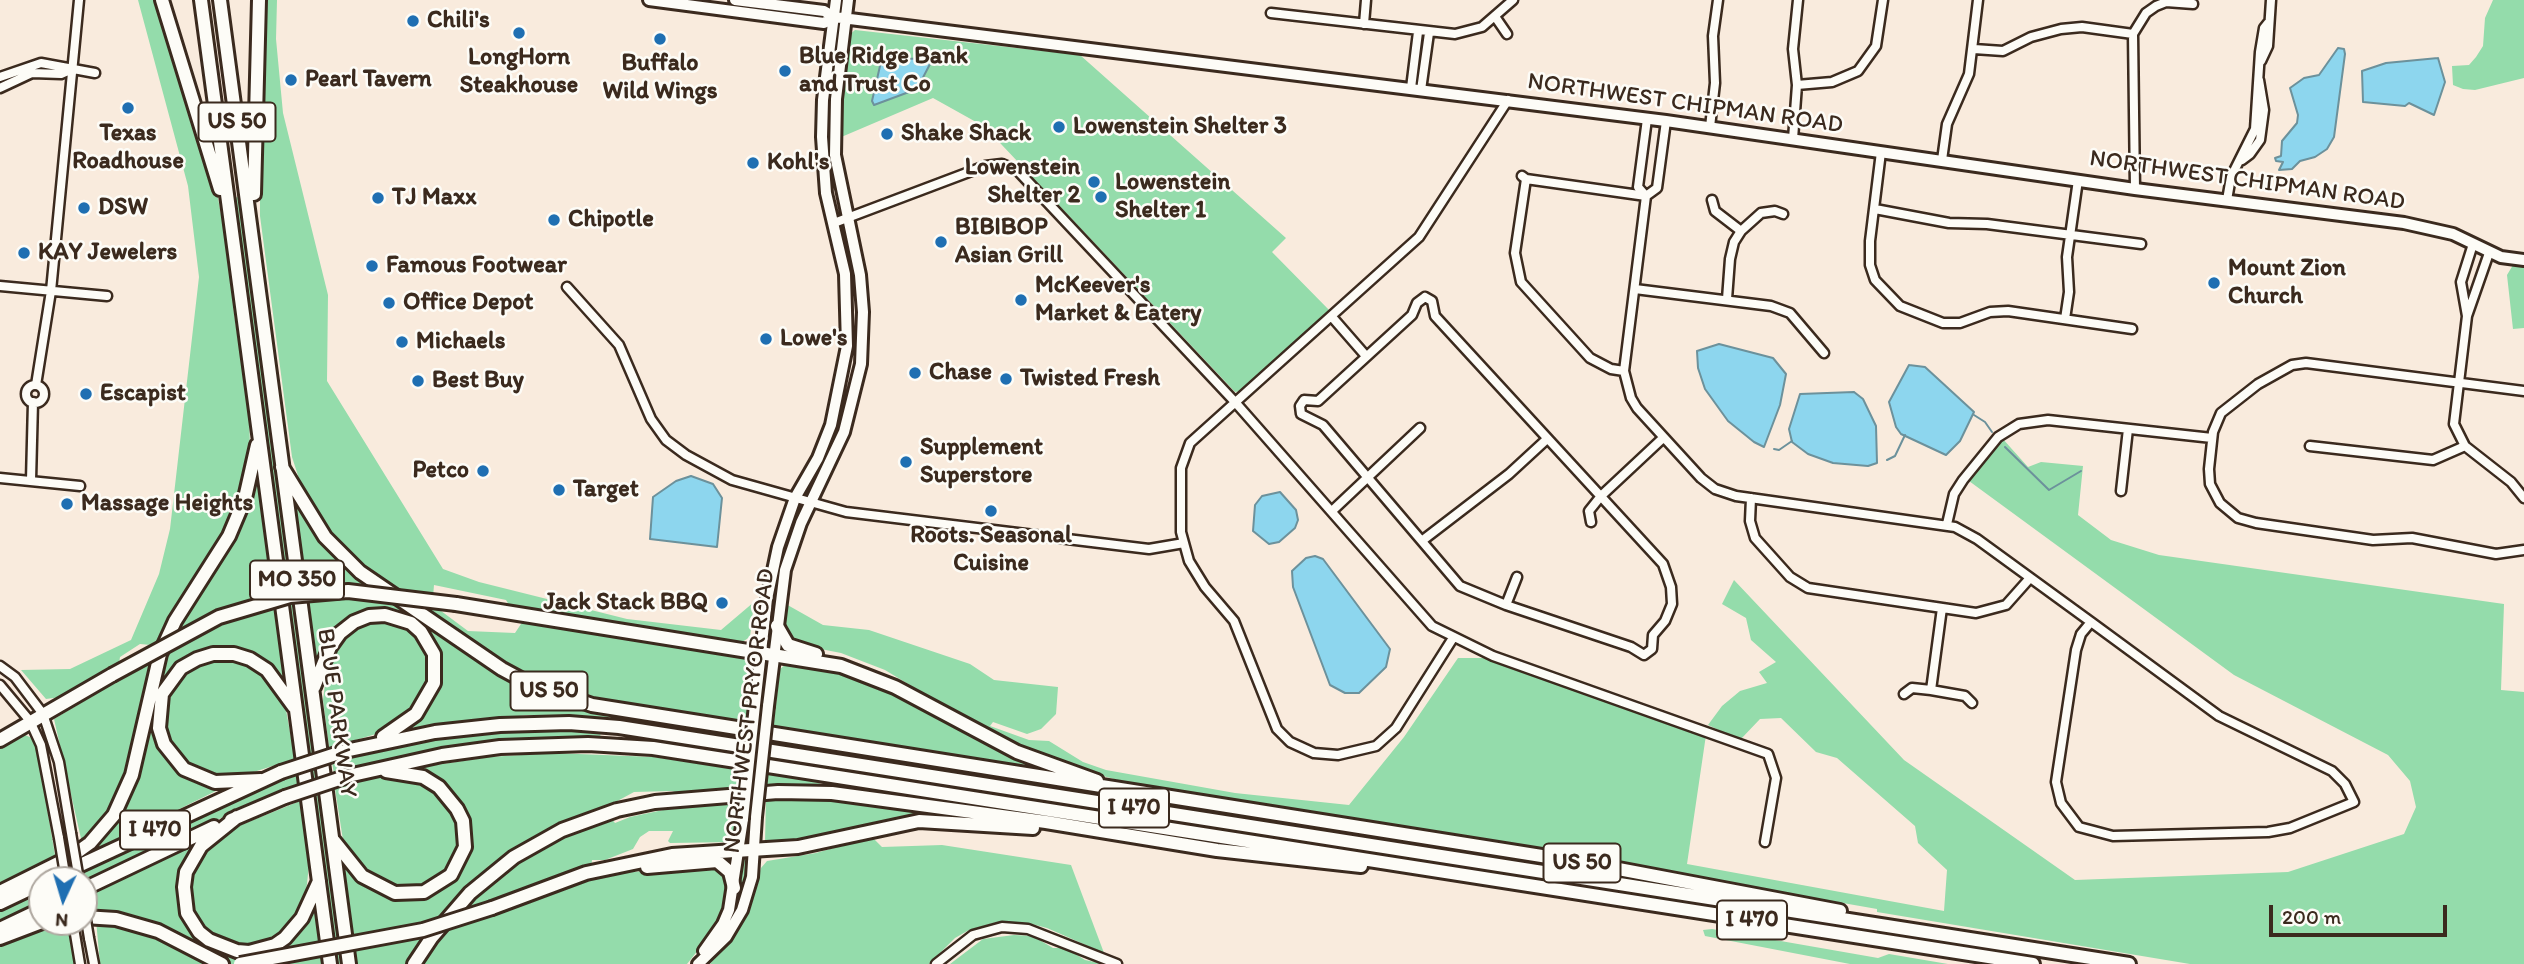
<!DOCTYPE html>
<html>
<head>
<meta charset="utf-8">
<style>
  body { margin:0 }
  #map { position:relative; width:2524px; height:964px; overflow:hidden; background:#f9ebdd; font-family:Itim,sans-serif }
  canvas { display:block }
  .north { position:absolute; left:28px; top:866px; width:70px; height:70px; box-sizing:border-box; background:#fdfcf7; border:2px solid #afa8a0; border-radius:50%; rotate:184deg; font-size:19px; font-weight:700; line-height:28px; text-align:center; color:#3b2a1e }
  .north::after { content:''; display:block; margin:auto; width:24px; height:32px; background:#1f6fb2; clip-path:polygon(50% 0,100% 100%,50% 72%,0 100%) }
  .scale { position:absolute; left:2269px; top:905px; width:178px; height:32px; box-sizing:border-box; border:4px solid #3b2a1e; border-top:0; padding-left:9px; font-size:21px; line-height:24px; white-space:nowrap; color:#3b2a1e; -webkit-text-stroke:5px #fdfcf7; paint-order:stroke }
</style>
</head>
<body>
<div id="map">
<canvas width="2524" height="964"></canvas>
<div class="north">N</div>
<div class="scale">200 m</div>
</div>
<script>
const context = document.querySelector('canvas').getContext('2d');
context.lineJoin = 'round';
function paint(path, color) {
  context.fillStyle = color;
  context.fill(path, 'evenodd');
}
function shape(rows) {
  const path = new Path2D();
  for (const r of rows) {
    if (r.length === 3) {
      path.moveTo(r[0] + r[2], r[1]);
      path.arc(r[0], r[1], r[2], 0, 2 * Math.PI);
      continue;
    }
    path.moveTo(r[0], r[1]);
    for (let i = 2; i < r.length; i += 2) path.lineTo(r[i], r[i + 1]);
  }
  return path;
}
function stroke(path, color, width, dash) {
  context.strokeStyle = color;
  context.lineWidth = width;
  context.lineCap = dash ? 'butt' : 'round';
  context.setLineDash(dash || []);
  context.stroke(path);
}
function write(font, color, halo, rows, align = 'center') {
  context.font = font + ' Itim,sans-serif';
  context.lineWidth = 5;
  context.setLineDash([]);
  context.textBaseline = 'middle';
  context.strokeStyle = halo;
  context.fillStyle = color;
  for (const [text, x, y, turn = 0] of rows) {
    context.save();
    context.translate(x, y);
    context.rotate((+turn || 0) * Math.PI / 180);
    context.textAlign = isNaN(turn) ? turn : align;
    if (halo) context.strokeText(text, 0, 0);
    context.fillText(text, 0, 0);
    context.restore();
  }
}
const green = shape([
  [138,0,158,0,217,193,230,262,234,314,249,410,250,449,237,513,163,641,151,645,140,644,120,657,119,663,61,697,46,699,21,670,70,669,131,640,159,574,170,529,199,277,188,186],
  [267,0,277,0,276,39,283,113,328,295,327,381,443,569,479,582,627,619,721,630,754,602,750,637,739,644,512,610,506,600,434,585,433,597,429,602,468,631,515,633,523,621,720,651,747,658,751,662,746,726,605,704,549,687,511,668,367,570,336,542,320,520,302,488,292,457,260,216,260,120],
  [2493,0,2524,0,2524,78,2475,90,2463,89,2453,85,2452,66,2469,65,2476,57,2483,46,2485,18],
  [855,30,1080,55,1286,238,1272,252,1331,312,1242,391,1235,392,985,127,933,98,839,138,847,37],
  [235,197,242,198,344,964,337,964],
  [2513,265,2524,265,2524,328,2513,329,2507,275],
  [2002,438,2028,467,2041,462,2083,466,2078,515,2111,540,2159,555,2504,604,2501,690,2524,692,2524,964,2190,964,1877,912,1877,909,1712,880,1132,784,1049,761,989,733,885,670,841,653,795,644,784,633,784,603,823,625,869,630,970,664,994,680,1058,687,1056,714,1041,729,1027,734,993,722,990,726,1029,740,1049,741,1083,762,1106,770,1235,793,1349,805,1404,737,1458,658,1484,658,1706,735,1687,864,1944,911,1947,870,1918,843,1915,826,1837,758,1816,752,1781,718,1760,719,1740,740,1708,725,1722,706,1740,691,1767,683,1759,672,1776,662,1751,640,1746,618,1722,604,1734,580,1904,760,2075,880,2288,872,2404,834,2416,807,2410,781,2388,755,2234,675,1969,481],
  [257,466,288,689,277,673,210,650,158,695,169,756,224,787,84,856,84,852,114,821,163,659],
  [292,488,326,542,511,678,686,725,686,728,619,718,527,715,404,731,423,713,438,683,420,627,362,615,317,662],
  [386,620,404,626,419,639,428,653,429,681,417,706,386,731,329,748,323,700,328,660,346,634,355,628,365,623],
  [220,656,261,669,284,699,295,759,244,775,224,776,192,765,170,742,165,726,171,688,190,666],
  [156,658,131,764,116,804,82,843,54,719],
  [786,664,838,673,871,683,999,747,1065,775,773,730,780,669],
  [543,729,601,731,600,738,533,739,447,747,334,774,332,762,432,738],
  [23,734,34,739,39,760,56,861,0,887,0,745],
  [553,753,654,757,820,782,819,789,690,797,672,791,634,792,501,864,412,964,356,964,341,854,400,897,459,871,461,805,449,790,416,768,489,757],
  [296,773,298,786,234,812,84,882,60,880,266,783],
  [392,776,422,780,455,809,462,846,452,868,430,885,400,889,365,872,343,840,335,789,367,778],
  [822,796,950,816,908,817,812,840,765,842,766,797],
  [738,799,734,834,735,842,670,843,668,841,673,831,649,831,640,837,633,849,605,860,592,860,591,868,453,919,504,870,556,838,611,818,615,823,630,817,682,806],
  [300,801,309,865,305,902,287,930,267,942,238,945,215,937,201,924,190,899,190,881,194,864,212,841,226,831],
  [872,837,882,847,942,845,1071,865,1104,953,1047,928,1028,923,997,922,969,930,955,938,929,964,710,964,744,919,761,868,767,861,816,853],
  [201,840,186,863,194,930,259,954,315,905,325,964,229,964,193,944,84,913,84,895],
  [750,857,749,876,740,907,715,943,732,910,742,858],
  [712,864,730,879,725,907,719,924,687,964,420,964,441,933,554,891,613,874],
  [42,889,42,902,0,922,0,909],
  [96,920,137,927,215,964,100,964],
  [67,922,74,964,0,964,0,944,38,927],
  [1712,929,1878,958,1889,954,1948,964,1850,964,1705,936,1703,930],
  [1014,935,1033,936,1053,948,1066,948,1085,960,1105,964,950,964,983,939]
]);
const water = shape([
  [2338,48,2344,49,2345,54,2334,137,2327,149,2315,157,2300,161,2292,169,2279,170,2283,162,2276,161,2275,158,2281,156,2282,141,2297,123,2298,115,2290,88,2304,78,2319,75,2338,48],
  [894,56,907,59,925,58,930,64,917,89,874,105,872,101,880,66,886,57,894,56],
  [2438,58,2445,82,2434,115,2409,103,2405,106,2363,102,2362,71,2386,63,2438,58],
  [1719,344,1773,358,1786,374,1780,405,1764,447,1754,442,1728,421,1705,389,1698,368,1697,351,1719,344],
  [1909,365,1925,367,1974,412,1960,441,1946,455,1901,434,1896,427,1889,402,1909,365],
  [1854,392,1863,399,1876,426,1877,463,1868,466,1833,463,1808,454,1792,442,1789,429,1800,394,1854,392],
  [691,476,713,484,722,498,717,547,650,539,653,497,676,481,691,476],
  [1280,492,1296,510,1298,520,1295,528,1279,542,1269,544,1253,531,1255,505,1262,496,1280,492],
  [1315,556,1323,559,1390,649,1386,667,1359,693,1345,693,1330,685,1293,587,1292,571,1306,558,1315,556]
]);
const stream = shape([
  [1974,415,1985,422,1992,432],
  [2005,447,2049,490,2081,471],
  [1774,449,1779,450,1792,441],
  [1887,460,1895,456,1905,435]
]);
const minor = shape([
  [1271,13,1455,34,1482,27,1513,0],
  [1496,18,1507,34],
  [1364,24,1366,0],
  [2133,34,2135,189],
  [2133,34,2146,13,2156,6,2166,2,2193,4],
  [1974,49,2003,51,2031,37,2061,29,2082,27,2133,34],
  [2261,61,2268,46,2271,0],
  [0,77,41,63,95,73],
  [1797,85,1832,82,1858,71,1876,46,1883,0],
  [0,88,32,73,61,74,70,70],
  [1411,88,1418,32],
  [1421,90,1429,33],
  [1666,121,1657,188,1646,196,1624,371,1631,398,1637,408,1701,478,1715,489,1736,496,1955,527,1977,539,2091,622],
  [1710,127,1715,83,1713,36,1718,0],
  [1793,139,1797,85,1793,49,1798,0],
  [1881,152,1870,241,1870,265,1875,280,1900,306,1943,323,1960,323,1990,312,2008,311,2132,329],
  [1942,160,1947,124,1969,74,1978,0],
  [2242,160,2250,154,2260,140,2264,110,2259,80],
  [1522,176,1526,179,1515,253,1521,282,1590,358,1611,369,1624,371],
  [1526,179,1646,196],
  [1646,196,1638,187,1647,119],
  [1712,200,1715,211,1741,231],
  [2227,200,2231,177,2255,129,2260,52,2264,28,2268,23],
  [1875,209,1949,223,1987,224,2141,244],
  [834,223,985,166,1002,164,1018,171,1235,402,1432,626,1493,656,1768,754,1776,778,1765,842],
  [2489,253,2467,316,2454,424,2465,446,2511,482,2524,498],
  [0,286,107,296],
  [567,287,619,345,651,419,666,440,686,455,732,480,846,512,1149,549,1184,543],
  [1635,289,1771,306,1790,313,1824,353],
  [1425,297,1432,301,1435,316,1663,564,1671,587,1672,604,1665,621,1653,635,1652,649,1644,655,1631,647,1506,605,1460,586,1323,425,1301,414,1300,406,1304,400,1318,401,1412,315,1417,303,1425,297],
  [1727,299,1730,259,1734,242,1741,231,1761,213,1775,211,1783,214],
  [2467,316,2461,282,2473,244],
  [1332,317,1366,356],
  [2065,319,2069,292,2067,257,2078,180],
  [36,385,51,291,79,0],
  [35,394,9],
  [2524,391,2306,363,2292,365,2258,384,2221,413,2213,432,2209,469,2210,484,2220,503,2238,518,2256,523,2373,540,2412,538,2496,554,2524,550],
  [2310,446,2433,460,2465,446],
  [0,478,80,486],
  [31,480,33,402],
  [2121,491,2128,429],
  [1751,498,1750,521,1755,538,1790,577,1808,588,1976,613,2006,605,2030,578],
  [1332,511,1420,428],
  [1591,522,1589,511,1601,496,1663,438],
  [1947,524,1954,494,1963,480,1998,437,2019,424,2048,420,2212,438],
  [1423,540,1509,474,1547,439],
  [1506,605,1517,577],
  [2091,622,2219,716,2332,771,2345,784,2354,802,2290,828,2268,832,2113,836,2079,827,2061,803,2056,782,2076,650,2081,634,2091,622],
  [1453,638,1396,728,1376,746,1338,755,1314,753,1290,742,1277,729,1234,621,1205,587,1189,561,1181,532,1181,468,1190,443,1419,237,1508,100],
  [0,666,15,677,43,714,59,762,71,833],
  [0,685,30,721,41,745,59,838],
  [1931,690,1942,608],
  [1904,694,1912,688,1931,690,1965,696,1972,703],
  [73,922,80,964],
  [89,938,94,964],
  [936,964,973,935,1002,927,1028,929,1117,964]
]);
const major = shape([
  [649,0,824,23,834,17],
  [735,0,824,11,834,17,1666,121,2135,189,2404,223,2453,234,2501,257,2524,260],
  [755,705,767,599,778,547,795,498,818,458,831,425,847,346,845,274,826,193,822,137,823,100,836,0],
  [768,706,785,570,801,523,844,432,861,364,863,312,860,275,835,155,836,99,848,0],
  [704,951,723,924,729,910,743,819],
  [698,964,726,937,742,910,752,877,756,817]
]);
const highway = shape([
  [162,0,220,189],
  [201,0,330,964],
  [220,0,349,964],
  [254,194,259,0],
  [282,467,325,537,360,572,502,669,528,683,592,705,1592,864,1840,911],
  [456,604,841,666,895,687,1017,752,1097,781],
  [777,626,788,645,816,654],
  [314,687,330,647,340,633,354,622,369,616,385,615,411,623,421,632,434,654,434,683,416,714,383,737],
  [0,740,112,675],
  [345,751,435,732,500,725,569,723,619,727,2129,964],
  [348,776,442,755,500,747,588,744,653,748,2033,964],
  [261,780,215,782,184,769,164,744,159,728,162,694,181,668,197,659,213,654,234,654,250,659,267,670,294,707],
  [237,817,201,846,186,872,184,887,187,913,199,932,209,940,237,951,249,952,275,945,285,938,302,918,319,881],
  [231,820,285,797],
  [334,841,362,876,395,893,424,892,451,875,465,847,463,821,457,809,439,787,423,777,386,771],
  [647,867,717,861,730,872,734,888],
  [48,880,281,772],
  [84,889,214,827],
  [0,892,72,856,90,843,114,815,132,775,160,654,175,621,229,536,245,498,257,445],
  [0,903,42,883],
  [492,908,586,873,672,855,798,847,919,821,1033,828],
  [84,917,116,919,158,931,222,964],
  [0,929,42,909],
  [0,938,42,922],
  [414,964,432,937,470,893,514,857,562,830,617,810,655,802,778,792,832,793,1046,822,1217,850,1361,866]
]);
const minorBridge = shape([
  [71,833,79,880],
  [59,838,66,880],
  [84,908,89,938]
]);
const majorBridge = shape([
  [756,817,768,706],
  [743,819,755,705]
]);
const highwayBridge = shape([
  [112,675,219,617,290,596,348,591,456,604],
  [281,772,345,751],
  [285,797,348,776],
  [240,964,423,930,492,908]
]);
const markers = [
  [413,21,7,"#1f6fb2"],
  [519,33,7,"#1f6fb2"],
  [660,39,7,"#1f6fb2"],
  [785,71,7,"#1f6fb2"],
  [291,80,7,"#1f6fb2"],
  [128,108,7,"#1f6fb2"],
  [1059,127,7,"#1f6fb2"],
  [887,134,7,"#1f6fb2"],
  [753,163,7,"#1f6fb2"],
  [1094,182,7,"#1f6fb2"],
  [1101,197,7,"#1f6fb2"],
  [378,198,7,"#1f6fb2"],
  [84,208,7,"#1f6fb2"],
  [554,220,7,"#1f6fb2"],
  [941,242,7,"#1f6fb2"],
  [24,253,7,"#1f6fb2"],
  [372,266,7,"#1f6fb2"],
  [2214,283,7,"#1f6fb2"],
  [1021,300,7,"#1f6fb2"],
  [389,303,7,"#1f6fb2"],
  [766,339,7,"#1f6fb2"],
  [402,342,7,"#1f6fb2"],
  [915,373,7,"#1f6fb2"],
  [1006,379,7,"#1f6fb2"],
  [418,381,7,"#1f6fb2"],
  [86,394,7,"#1f6fb2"],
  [906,462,7,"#1f6fb2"],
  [483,471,7,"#1f6fb2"],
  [559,490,7,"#1f6fb2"],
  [67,504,7,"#1f6fb2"],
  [991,511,7,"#1f6fb2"],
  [722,603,7,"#1f6fb2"]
];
const shields = [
  [237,122,77],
  [297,580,94],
  [549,691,77],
  [1134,808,70],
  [155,830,70],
  [1582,863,77],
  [1752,920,70]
];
const shieldNames = [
  ["US 50",237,122],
  ["MO 350",297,580],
  ["US 50",549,691],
  ["I 470",1134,808],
  ["I 470",155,830],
  ["US 50",1582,863],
  ["I 470",1752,920]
];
const poiNames = [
  ["Chili's",427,21],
  ["Blue Ridge Bank",799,57],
  ["and Trust Co",799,85],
  ["LongHorn",519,58,"center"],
  ["Steakhouse",519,86,"center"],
  ["Buffalo",660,64,"center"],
  ["Wild Wings",660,92,"center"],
  ["Pearl Tavern",305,80],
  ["Lowenstein Shelter 3",1073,127],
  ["Texas",128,134,"center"],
  ["Roadhouse",128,162,"center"],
  ["Shake Shack",901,134],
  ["Kohl's",767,163],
  ["Lowenstein",1080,168,"right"],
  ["Shelter 2",1080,196,"right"],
  ["Lowenstein",1115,183],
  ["Shelter 1",1115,211],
  ["TJ Maxx",392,198],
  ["DSW",98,208],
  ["Chipotle",568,220],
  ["BIBIBOP",955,228],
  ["Asian Grill",955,256],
  ["KAY Jewelers",38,253],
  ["Famous Footwear",386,266],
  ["Mount Zion",2228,269],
  ["Church",2228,297],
  ["McKeever's",1035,286],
  ["Market & Eatery",1035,314],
  ["Office Depot",403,303],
  ["Lowe's",780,339],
  ["Michaels",416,342],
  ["Chase",929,373],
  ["Twisted Fresh",1020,379],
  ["Best Buy",432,381],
  ["Escapist",100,394],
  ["Supplement",920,448],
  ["Superstore",920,476],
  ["Petco",469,471,"right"],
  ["Target",573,490],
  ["Massage Heights",81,504],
  ["Roots. Seasonal",991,536,"center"],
  ["Cuisine",991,564,"center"],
  ["Jack Stack BBQ",708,603,"right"]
];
const streetNames = [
  ["NORTHWEST CHIPMAN ROAD",1685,104,8],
  ["NORTHWEST CHIPMAN ROAD",2247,181,8],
  ["NORTHWEST PRYOR ROAD",750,711,-83],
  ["BLUE PARKWAY",336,713,82]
];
paint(green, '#94dcab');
paint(water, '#8dd6ee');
stroke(water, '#6c919b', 2);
stroke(stream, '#6c919b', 2);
stroke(minor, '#3b2a1e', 13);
stroke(major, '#3b2a1e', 16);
stroke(highway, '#3b2a1e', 18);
stroke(minor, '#fdfcf7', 8);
stroke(major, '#fdfcf7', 10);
stroke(highway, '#fdfcf7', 12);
stroke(minorBridge, '#3b2a1e', 13, []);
stroke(majorBridge, '#3b2a1e', 16, []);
stroke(highwayBridge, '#3b2a1e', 18, []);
stroke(minorBridge, '#fdfcf7', 8);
stroke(majorBridge, '#fdfcf7', 10);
stroke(highwayBridge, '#fdfcf7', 12);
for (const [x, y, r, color] of markers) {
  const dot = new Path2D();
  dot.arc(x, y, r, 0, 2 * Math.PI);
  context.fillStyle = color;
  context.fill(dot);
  stroke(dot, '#fdfcf7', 2.5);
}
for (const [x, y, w] of shields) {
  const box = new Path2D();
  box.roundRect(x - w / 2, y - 19.5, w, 39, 5);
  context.fillStyle = '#fdfcf7';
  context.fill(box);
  stroke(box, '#3b2a1e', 2);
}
write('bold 23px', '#3b2a1e', null, shieldNames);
write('bold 24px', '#3b2a1e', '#fdfcf7', poiNames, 'left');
write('24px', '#3b2a1e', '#fdfcf7', streetNames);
</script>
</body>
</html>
